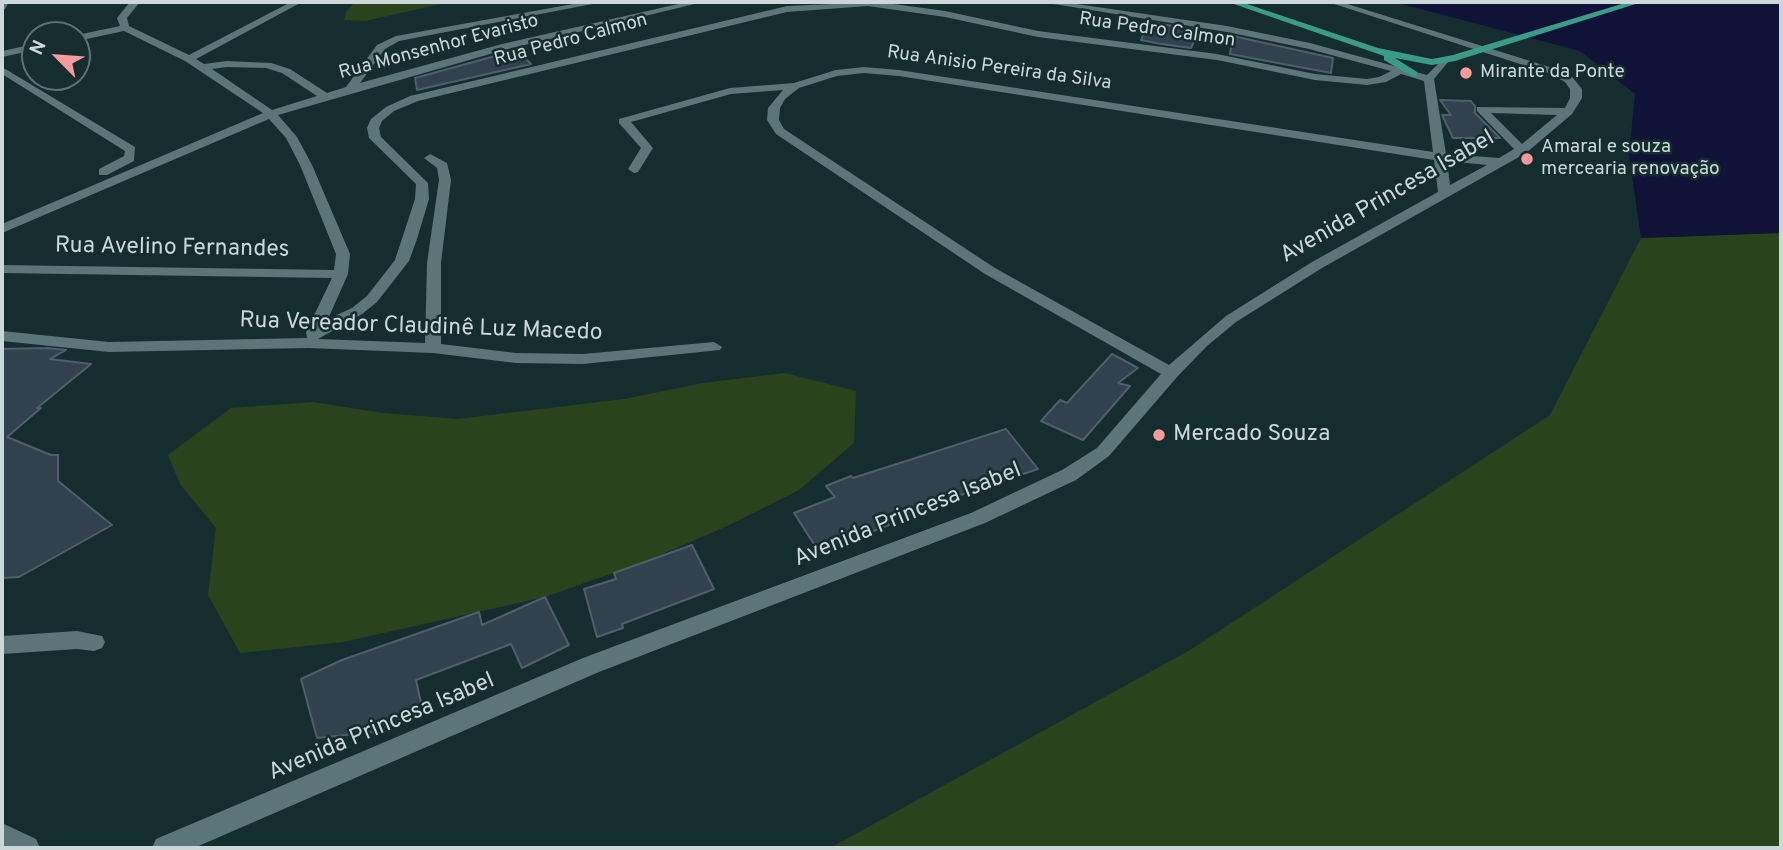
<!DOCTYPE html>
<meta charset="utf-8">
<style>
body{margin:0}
#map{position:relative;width:1783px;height:850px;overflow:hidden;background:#162d30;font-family:Overpass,sans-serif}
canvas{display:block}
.frame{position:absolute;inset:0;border:4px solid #cad8d9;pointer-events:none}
.north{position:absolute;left:21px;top:21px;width:70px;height:70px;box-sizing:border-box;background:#162d30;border:2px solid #5e7174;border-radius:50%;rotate:295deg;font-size:19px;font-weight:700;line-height:28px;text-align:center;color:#cad8d9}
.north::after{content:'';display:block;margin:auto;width:24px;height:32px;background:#f59b9b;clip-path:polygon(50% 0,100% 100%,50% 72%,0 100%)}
</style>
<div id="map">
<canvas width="1783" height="850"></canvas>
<div class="frame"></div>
<div class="north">N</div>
</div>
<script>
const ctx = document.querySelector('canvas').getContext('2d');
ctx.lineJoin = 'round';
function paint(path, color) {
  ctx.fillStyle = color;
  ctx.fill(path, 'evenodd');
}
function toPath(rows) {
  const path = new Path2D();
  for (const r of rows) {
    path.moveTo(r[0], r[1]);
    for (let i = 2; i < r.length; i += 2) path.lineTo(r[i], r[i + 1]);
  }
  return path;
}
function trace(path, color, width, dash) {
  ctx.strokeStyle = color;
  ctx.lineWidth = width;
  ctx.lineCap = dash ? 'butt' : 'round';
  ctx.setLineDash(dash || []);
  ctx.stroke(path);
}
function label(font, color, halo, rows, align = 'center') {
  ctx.font = font + ' Overpass,sans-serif';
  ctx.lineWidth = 5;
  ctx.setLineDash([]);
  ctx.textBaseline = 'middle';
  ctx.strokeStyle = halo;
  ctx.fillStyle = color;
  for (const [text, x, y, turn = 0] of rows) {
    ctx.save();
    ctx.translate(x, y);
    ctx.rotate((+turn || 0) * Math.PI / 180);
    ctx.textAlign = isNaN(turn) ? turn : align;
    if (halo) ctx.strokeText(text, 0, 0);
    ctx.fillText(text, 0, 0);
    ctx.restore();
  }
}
const green = toPath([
 [355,2,450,2,365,21,344,20,346,12],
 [1781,233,1781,848,830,848,1190,650,1550,415,1641,238],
 [785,373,856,391,854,443,799,490,725,527,644,562,545,597,343,642,240,653,208,595,216,528,180,484,168,455,231,408,313,402,383,413,458,419,624,399,703,383]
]);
const water = toPath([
 [1394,2,1781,2,1781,233,1641,238,1629,155,1635,94,1580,51]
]);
const building = toPath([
 [1148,22,1199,30,1191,48,1161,44,1141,40,1148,22],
 [1233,36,1333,58,1331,73,1230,54,1233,36],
 [517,50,531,64,417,90,415,78,517,50],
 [1440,100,1471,101,1475,106,1475,113,1500,138,1453,138,1442,115,1451,115,1440,100],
 [47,348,66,350,50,359,91,364,37,408,41,408,7,437,51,455,58,455,58,481,112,525,19,577,2,578,2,349,47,348],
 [1112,354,1138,368,1118,383,1130,386,1083,440,1041,421,1060,400,1067,403,1112,354],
 [1006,429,1038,469,886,520,889,525,819,552,794,513,835,497,826,486,851,476,853,478,1006,429],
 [692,545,714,589,622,624,623,628,597,637,584,589,616,579,614,573,692,545],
 [545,597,569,645,522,668,511,644,416,680,423,712,374,732,317,738,301,679,342,660,479,612,482,625,545,597]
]);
const minor = toPath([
 [2,2,9,2,5,9,2,10,2,2],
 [130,2,140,2,127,18,129,26,189,55,291,2,302,2,196,59,204,64,227,61,271,63,290,69,327,93,346,87,377,45,396,36,584,2,603,2,399,41,385,49,360,83,502,44,687,2,703,2,504,50,278,115,297,137,312,165,350,254,348,274,328,319,352,308,367,296,395,260,415,199,416,184,369,138,367,128,371,119,386,107,410,96,787,6,879,2,945,11,1038,31,1217,54,1315,74,1367,79,1379,77,1391,71,1309,49,1227,32,1041,2,1063,2,1227,26,1310,43,1427,75,1443,59,1448,62,1434,79,1446,154,1499,158,1514,149,1477,111,1477,107,1565,108,1570,98,1570,89,1565,82,1551,74,1328,2,1341,2,1559,70,1573,78,1582,89,1582,98,1572,114,1526,153,1322,268,1236,322,1207,346,1177,377,1109,456,1076,480,985,523,599,672,194,848,152,848,156,839,583,658,971,513,1062,470,1097,448,1161,374,985,274,776,134,767,120,768,108,783,90,731,94,631,122,653,148,638,172,634,173,628,169,641,148,619,123,619,119,730,88,794,83,836,70,864,67,899,70,1433,152,1424,81,1401,74,1386,82,1367,85,1315,80,1217,60,1038,37,945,17,868,6,787,12,418,101,394,111,382,121,379,128,381,137,428,183,429,199,417,239,409,261,377,302,362,314,318,339,425,343,427,263,439,180,437,168,424,158,430,154,447,163,451,180,441,263,441,344,516,353,583,354,714,342,722,347,720,350,583,364,516,363,433,353,308,348,109,352,2,341,2,331,109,342,307,338,306,332,332,278,2,273,2,265,334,270,336,254,300,165,286,138,269,119,2,233,2,224,263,113,185,61,124,31,77,41,77,35,120,26,117,18,130,2],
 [227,67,266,68,282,73,317,96,272,110,212,69,227,67],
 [864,73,899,76,1434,160,1438,192,1312,262,1226,316,1169,365,995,268,784,129,779,120,780,108,785,99,799,88,837,76,864,73],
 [1491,113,1557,115,1522,144,1491,113],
 [1447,161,1487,165,1450,185,1447,161],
 [35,44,35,50,2,57,2,51,35,44],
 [2,67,135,147,134,161,107,175,99,175,99,169,124,156,125,151,2,74,2,67],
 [77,631,102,636,105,642,102,648,94,651,77,649,2,654,2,636,77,631],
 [2,823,36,839,40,848,2,848,2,823]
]);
const major = toPath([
 [1228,2,1241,2,1378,48,1432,59,1453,55,1628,2,1642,2,1455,61,1432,65,1395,58,1417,72,1417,76,1413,77,1384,60,1384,56,1228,2]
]);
const markers = [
 [1466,73,7,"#f59b9b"],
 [1527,159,7,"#f59b9b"],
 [1159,435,7,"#f59b9b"]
];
const farStreetnames = [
 ["Rua Pedro Calmon",1157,31,8],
 ["Rua Pedro Calmon",571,41,-15],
 ["Rua Monsenhor Evaristo",439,48,-15],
 ["Rua Anisio Pereira da Silva",999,69,8]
];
const farPoinames = [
 ["Mirante da Ponte",1480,73],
 ["Amaral e souza",1541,148],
 ["mercearia renovação",1541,170]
];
const streetNames = [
 ["Avenida Princesa Isabel",1388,198,-30],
 ["Rua Avelino Fernandes",172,249,1],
 ["Rua Vereador Claudinê Luz Macedo",421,328,2],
 ["Avenida Princesa Isabel",908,516,-22],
 ["Avenida Princesa Isabel",382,728,-23]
];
const poiNames = [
 ["Mercado Souza",1173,435]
];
paint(green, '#29431d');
paint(water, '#101238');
paint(building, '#31414d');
trace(building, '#4e5e6b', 2);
paint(minor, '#5c7578');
paint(major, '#3a9b87');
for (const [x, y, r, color] of markers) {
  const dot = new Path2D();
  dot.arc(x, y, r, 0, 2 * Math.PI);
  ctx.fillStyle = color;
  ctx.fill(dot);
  trace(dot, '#162d30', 2.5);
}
label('19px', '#cad8d9', '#162d30', farStreetnames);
label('19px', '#cad8d9', '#162d30', farPoinames, 'left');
label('23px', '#cad8d9', '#162d30', streetNames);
label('23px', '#cad8d9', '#162d30', poiNames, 'left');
</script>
